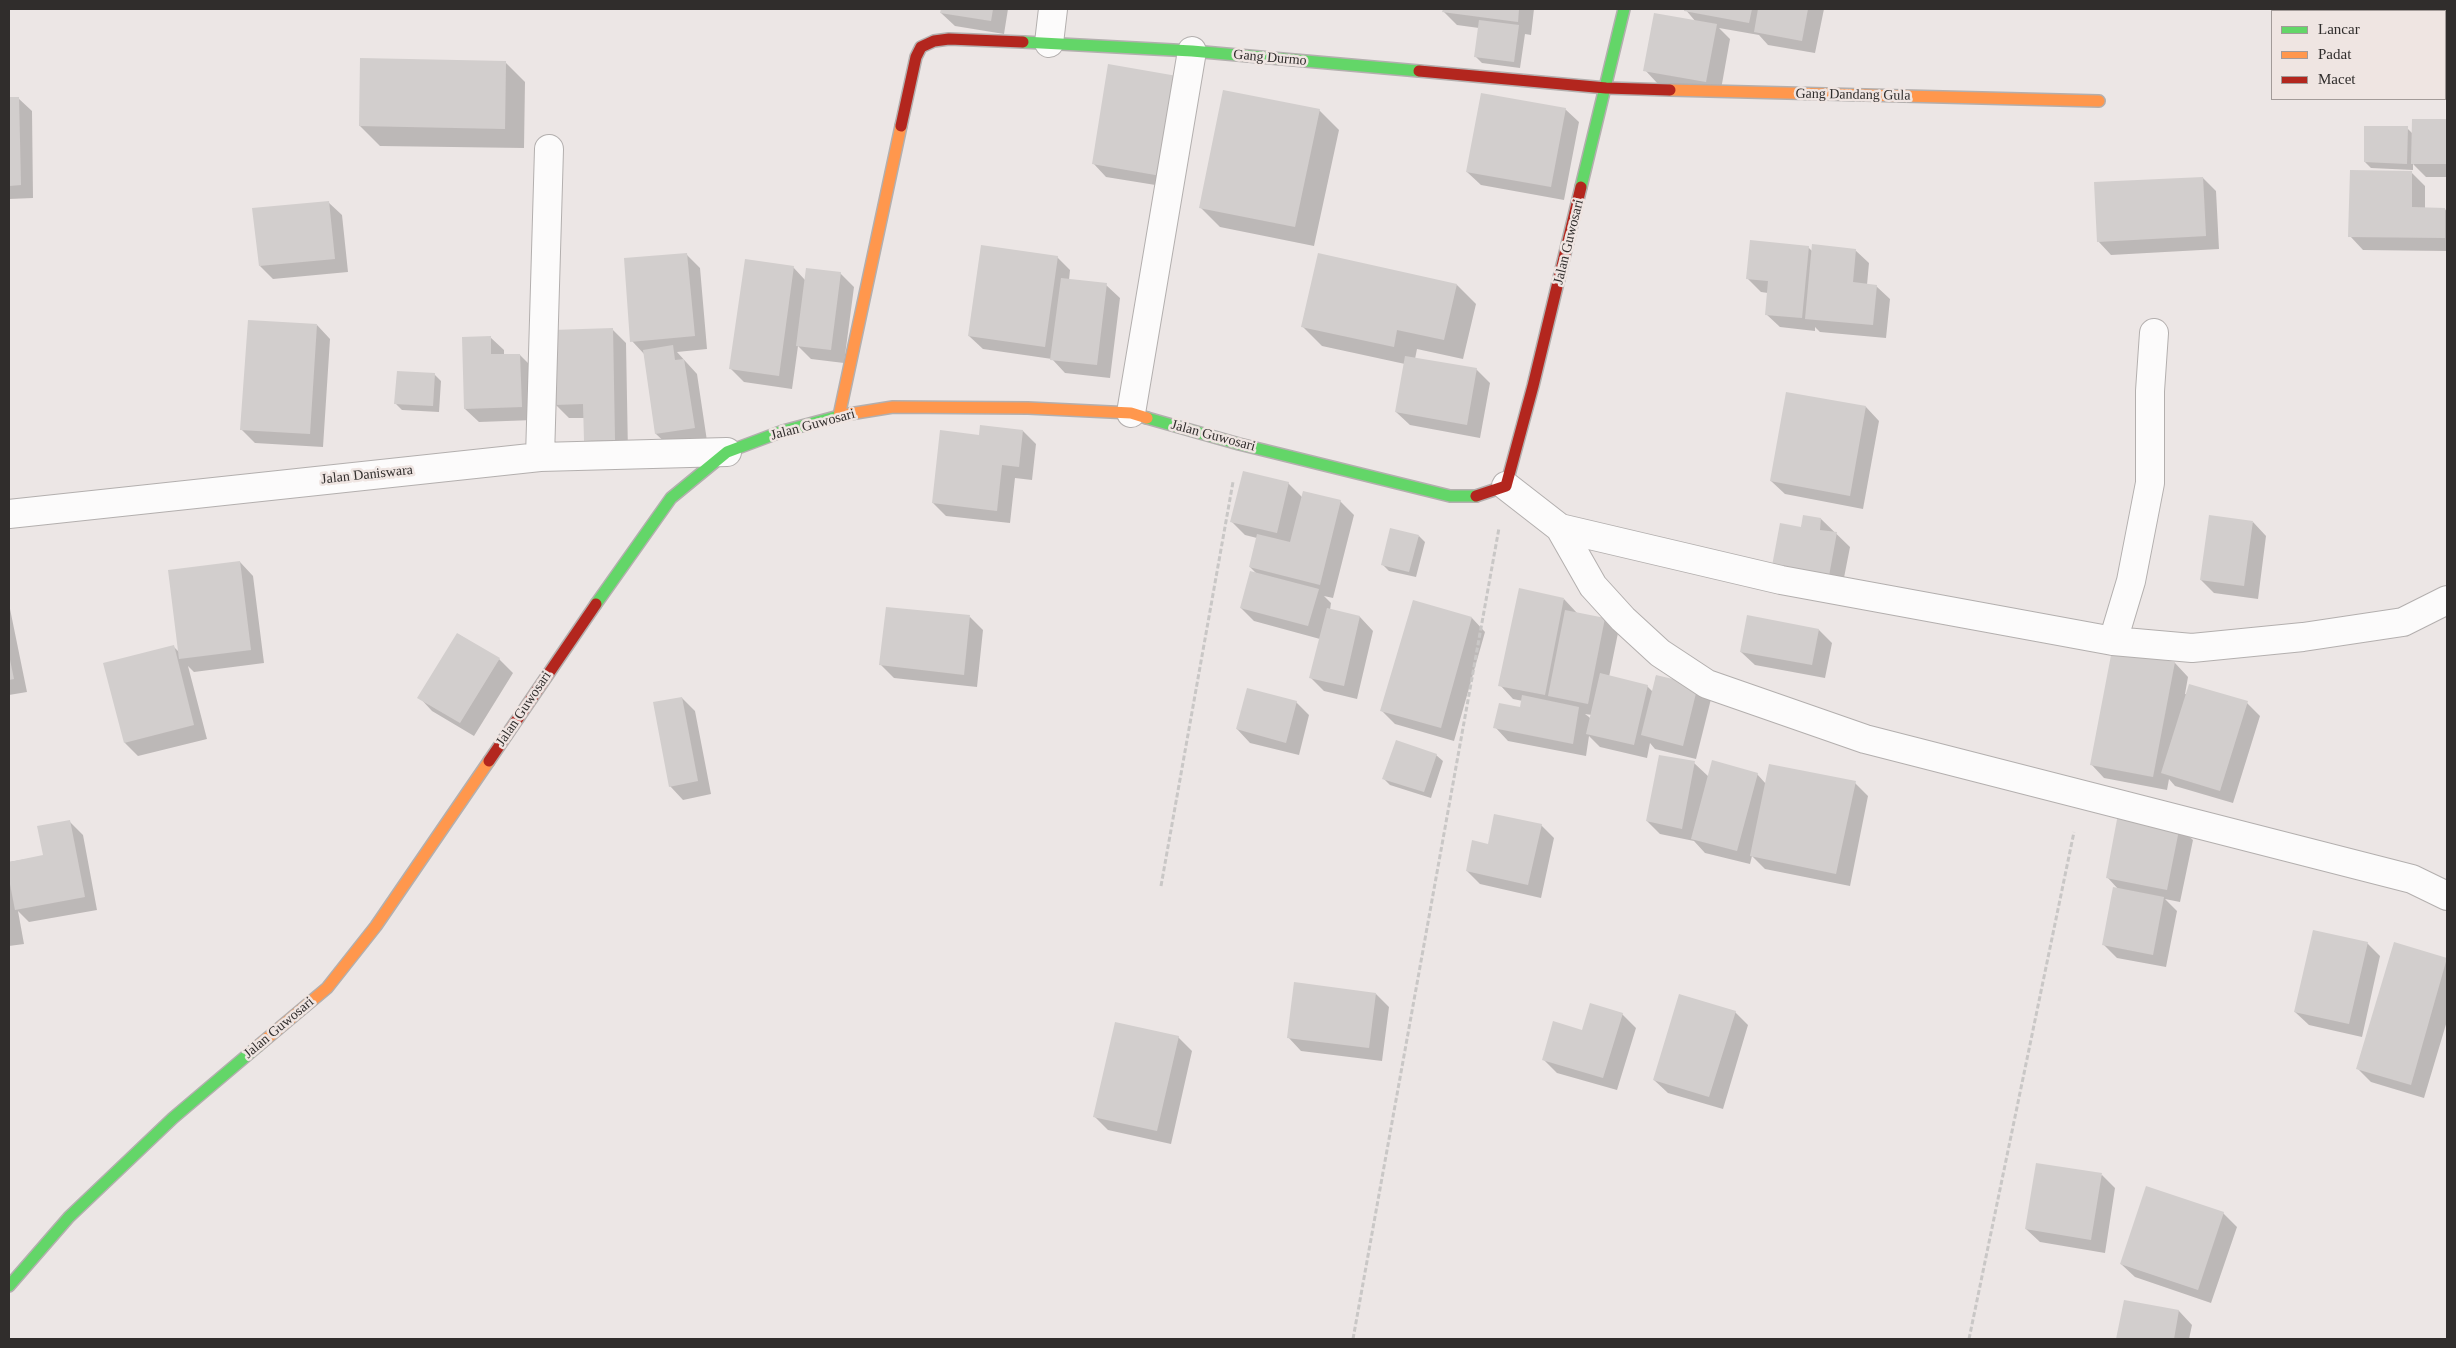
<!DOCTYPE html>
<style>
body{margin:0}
#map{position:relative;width:2456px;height:1348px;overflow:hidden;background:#ece6e5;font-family:Georgia,serif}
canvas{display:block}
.frame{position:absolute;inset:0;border:10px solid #302d2c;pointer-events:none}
.legend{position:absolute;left:2271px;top:10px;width:175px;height:90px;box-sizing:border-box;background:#efe5e2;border:1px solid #a39b99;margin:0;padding:6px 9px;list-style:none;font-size:15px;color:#302d2c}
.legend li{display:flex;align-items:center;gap:10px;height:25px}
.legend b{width:25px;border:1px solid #a39b99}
</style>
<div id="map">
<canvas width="2456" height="1348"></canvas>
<div class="frame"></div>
<ul class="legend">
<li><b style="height:6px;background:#63d668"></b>Lancar</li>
<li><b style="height:6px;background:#ff974d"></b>Padat</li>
<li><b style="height:6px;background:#b3261e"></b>Macet</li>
</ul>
</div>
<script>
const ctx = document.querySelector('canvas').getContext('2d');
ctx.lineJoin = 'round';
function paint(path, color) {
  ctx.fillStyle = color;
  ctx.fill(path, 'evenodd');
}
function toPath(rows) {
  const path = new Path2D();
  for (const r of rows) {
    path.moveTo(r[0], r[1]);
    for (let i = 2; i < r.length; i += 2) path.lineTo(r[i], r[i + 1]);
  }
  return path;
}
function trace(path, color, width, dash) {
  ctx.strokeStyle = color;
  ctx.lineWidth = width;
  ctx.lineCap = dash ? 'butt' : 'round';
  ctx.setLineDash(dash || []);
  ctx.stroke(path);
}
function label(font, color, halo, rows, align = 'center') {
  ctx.font = font + ' Georgia,serif';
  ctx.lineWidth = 5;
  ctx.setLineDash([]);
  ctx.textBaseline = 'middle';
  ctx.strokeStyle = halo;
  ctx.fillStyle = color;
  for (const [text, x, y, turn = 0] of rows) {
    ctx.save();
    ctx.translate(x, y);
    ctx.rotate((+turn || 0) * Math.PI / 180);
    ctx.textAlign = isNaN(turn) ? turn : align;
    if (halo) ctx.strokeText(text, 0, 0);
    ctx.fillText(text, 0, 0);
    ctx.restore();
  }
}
const shadow = toPath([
 [942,9,1008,9,1004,34,955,26,941,13],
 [1444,9,1534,9,1531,35,1525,34,1520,68,1482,63,1475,56,1479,28,1457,25,1443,11],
 [1685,9,1824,9,1815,53,1768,45,1759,35,1719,28,1730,39,1720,95,1658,84,1645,70,1696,22],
 [506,63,525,82,524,148,380,146,360,126],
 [1110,65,1174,188,1106,177,1093,163],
 [9,98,18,98,32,111,33,198,9,199],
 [1565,109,1579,122,1564,200,1481,185,1467,172],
 [1319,110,1339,130,1314,246,1220,227,1200,207],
 [2413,120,2447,121,2447,177,2426,177,2413,164,2413,170,2371,168,2365,162,2407,128,2413,134],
 [2411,172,2425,186,2425,209,2445,209,2447,212,2447,251,2363,250,2350,236],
 [2203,178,2216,191,2219,249,2111,255,2098,241],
 [328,202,342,215,348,272,273,279,260,266],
 [1808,247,1813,252,1855,250,1869,263,1867,285,1876,286,1890,299,1886,338,1820,332,1815,327,1815,331,1780,327,1766,314,1768,293,1761,292,1747,278],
 [687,255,700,268,707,349,677,352,697,374,707,441,670,447,656,434,645,355,632,341],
 [1057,257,1070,270,1069,280,1106,285,1120,298,1110,378,1065,373,1052,359,983,349,969,336],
 [793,267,805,280,840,273,854,287,844,363,811,359,798,346,792,389,744,382,731,369],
 [1457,285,1476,304,1463,359,1417,349,1415,359,1476,369,1490,383,1480,438,1410,425,1396,412,1405,364,1322,346,1302,326],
 [317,325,330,339,323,447,255,443,241,429],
 [612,329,626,343,628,453,599,454,586,440,585,418,569,418,555,404],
 [490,337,504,350,504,355,520,355,533,368,534,420,479,422,465,409],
 [434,374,441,381,439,412,402,410,396,404],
 [1787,394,1866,407,1879,421,1863,509,1785,494,1771,481],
 [1023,431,1036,444,1032,480,1015,478,1010,523,946,516,933,503,980,436],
 [1288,483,1302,497,1340,501,1354,515,1333,598,1324,596,1331,603,1330,610,1360,617,1373,631,1357,699,1324,691,1311,678,1320,639,1254,621,1241,608,1257,574,1250,567,1257,538,1245,535,1231,521],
 [1804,517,1821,519,1850,547,1842,588,1787,579],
 [2253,522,2266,536,2258,599,2214,593,2201,580],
 [1419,536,1425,542,1416,577,1389,571,1382,564],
 [240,562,253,576,264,663,194,672,188,666,207,739,138,756,125,743,105,664,173,646,180,653],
 [1564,599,1577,613,1605,619,1618,633,1609,677,1647,686,1653,692,1656,676,1711,699,1696,759,1655,749,1650,743,1647,758,1600,747,1589,736,1586,756,1508,741,1495,727,1521,708,1523,701,1513,699,1500,685],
 [1585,714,1592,715,1591,719,1589,717],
 [1414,602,1472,618,1485,632,1454,741,1395,724,1382,711],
 [9,604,27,692,9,695],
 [970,617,983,630,977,687,894,678,881,665],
 [1819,630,1832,643,1825,678,1755,665,1741,652],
 [458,634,499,659,513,673,474,736,432,711,419,697],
 [2113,651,2175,663,2188,677,2185,694,2247,703,2260,716,2233,803,2175,786,2169,779,2167,790,2104,778,2091,764],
 [682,698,695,711,711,794,683,800,670,786],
 [1296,702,1309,715,1299,755,1250,743,1237,729],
 [1436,755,1443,761,1431,798,1390,785,1384,779],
 [1694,763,1709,777,1757,774,1766,784,1855,783,1868,796,1850,886,1765,869,1752,856,1750,864,1705,853,1694,841,1660,834,1647,821],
 [69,821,83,835,97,910,29,922,18,911,24,944,9,946,9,862,44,856],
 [1541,825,1554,838,1541,898,1480,884,1467,871,1489,846],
 [2179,827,2193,840,2180,902,2165,899,2177,911,2166,967,2117,958,2104,945,2119,890,2107,877],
 [2367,943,2380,956,2362,1037,2309,1025,2295,1012],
 [2395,944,2447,959,2447,1021,2424,1098,2371,1082,2358,1069],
 [1376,994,1389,1007,1382,1061,1301,1051,1288,1037],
 [1735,1012,1748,1025,1723,1109,1668,1093,1654,1080],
 [1622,1014,1636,1028,1617,1090,1557,1073,1544,1060,1582,1032],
 [1178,1037,1192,1051,1171,1144,1108,1130,1094,1116],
 [2102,1175,2115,1188,2105,1253,2040,1242,2026,1229],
 [2223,1213,2237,1227,2211,1303,2135,1277,2121,1264],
 [2125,1301,2179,1311,2192,1325,2189,1339,2118,1339]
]);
const building = toPath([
 [941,9,993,9,991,21,940,13],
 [1443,9,1519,9,1518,22,1442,12],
 [1684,9,1752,9,1749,23,1684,11],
 [1758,9,1808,9,1802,41,1754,32],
 [1654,13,1717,24,1706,82,1643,71],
 [1479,20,1519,25,1514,62,1474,57],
 [360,58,506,61,505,129,359,126],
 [1108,64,1177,76,1161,176,1092,164],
 [1223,90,1320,109,1295,227,1199,208],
 [1481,93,1566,108,1551,187,1466,172],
 [9,97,19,97,21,185,9,186],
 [2412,119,2447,119,2447,164,2411,164],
 [2364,126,2408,126,2407,164,2364,162],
 [2350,170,2412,171,2412,207,2445,208,2445,238,2348,237],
 [2203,177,2206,236,2097,242,2094,182],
 [329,201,335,259,259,266,252,208],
 [1750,240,1809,246,1802,318,1765,315,1768,281,1746,279],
 [1812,244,1856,249,1853,282,1877,285,1873,325,1805,319],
 [981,245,1058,256,1045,347,968,336],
 [687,253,695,336,630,342,624,258],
 [1318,253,1457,284,1444,340,1397,330,1394,347,1301,327],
 [745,259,794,266,779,376,729,369],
 [806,268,841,272,831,350,796,346],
 [1061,278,1107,283,1097,365,1050,360],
 [248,320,317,324,310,434,240,430],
 [613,328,615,440,584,441,583,404,554,405,552,330],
 [491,336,491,354,520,354,522,407,464,409,462,337],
 [673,345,675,360,684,359,695,428,655,434,643,350],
 [1405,356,1477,368,1467,425,1395,412],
 [397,371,435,373,433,406,394,404],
 [1786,392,1866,406,1850,496,1770,481],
 [980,425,1023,430,1019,467,1002,465,997,511,932,503,940,430,979,435],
 [1243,471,1289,482,1277,533,1230,522],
 [1303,491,1341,500,1320,585,1249,567,1257,534,1290,542],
 [1803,515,1821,518,1820,530,1837,532,1829,576,1772,566,1780,523,1801,527],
 [2209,515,2253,521,2244,586,2200,580],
 [1390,528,1419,535,1409,572,1381,565],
 [240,561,251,650,179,659,168,570],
 [1250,571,1319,589,1308,626,1240,608],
 [1519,588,1564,598,1545,695,1498,686],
 [1413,600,1472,617,1441,728,1380,711],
 [886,607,970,615,964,675,879,665],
 [1327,608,1360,616,1344,686,1309,678],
 [1565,610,1605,618,1588,704,1548,696],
 [1747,615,1819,629,1812,665,1740,652],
 [457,633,500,658,460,723,417,698],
 [174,645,194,725,124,743,103,663],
 [2112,650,2175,662,2153,777,2090,765],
 [9,655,14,679,9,680],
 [1600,673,1648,685,1634,745,1586,734],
 [1656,675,1698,685,1683,746,1641,735],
 [2189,684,2248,701,2220,791,2161,773],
 [1247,688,1297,701,1286,743,1236,729],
 [1522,695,1579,707,1573,744,1493,728,1499,703,1520,707],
 [682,697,698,781,669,787,653,702],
 [1396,740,1437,754,1424,792,1382,779],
 [1659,755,1695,761,1682,829,1646,821],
 [1712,760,1758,773,1737,851,1691,839],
 [1769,764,1856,781,1836,874,1750,856],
 [1494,814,1542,824,1528,885,1466,871,1472,840,1488,844],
 [2118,814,2180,825,2167,890,2106,878],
 [70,820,85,897,15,910,9,879,9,862,43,855,37,826],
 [2113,887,2164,897,2153,955,2102,945],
 [2313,930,2368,942,2349,1024,2294,1012],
 [2394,942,2447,958,2411,1085,2356,1069],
 [1294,982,1376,993,1369,1048,1287,1038],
 [1679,994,1736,1011,1709,1097,1653,1080],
 [1590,1003,1623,1013,1603,1078,1542,1060,1553,1021,1582,1030],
 [1115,1022,1179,1036,1157,1131,1093,1117],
 [2036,1163,2102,1173,2091,1240,2025,1229],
 [2146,1186,2224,1212,2198,1290,2120,1264],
 [2124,1300,2179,1310,2174,1339,2116,1339]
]);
const path = toPath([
 [1161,886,1233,482],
 [1353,1339,1499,528],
 [1969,1339,2074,832]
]);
const street = toPath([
 [1049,43,1053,9],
 [1131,413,1192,51],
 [540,457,549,149],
 [1506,486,1560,528,1781,580,2113,641,2192,648,2303,637,2403,622,2447,600],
 [9,514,540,457,727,452],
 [1560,528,1593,586,1623,619,1660,653,1707,684,1865,739,2412,879,2447,896],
 [2113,641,2131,581,2150,483,2150,391,2154,333]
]);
const fast = toPath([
 [1023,42,1192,51,1419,71],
 [1581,187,1624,9],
 [1147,418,1239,444,1450,496,1476,496],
 [596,604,671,498,727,452,783,431,843,415],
 [9,1286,69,1217,173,1118,258,1046]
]);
const slow = toPath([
 [1670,90,2099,101],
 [843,415,893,407,1028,408,1131,413,1147,418],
 [839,416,901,126],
 [258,1046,327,988,376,926,489,761]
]);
const jam = toPath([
 [1419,71,1606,88,1670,90],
 [901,126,916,57,921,47,934,41,949,39,1023,42],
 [1476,496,1506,486,1533,386,1581,187],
 [489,761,596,604]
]);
const streetNames = [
 ["Gang Durmo",1270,58,5],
 ["Gang Dandang Gula",1853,95,1],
 ["Jalan Guwosari",1569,242,-76],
 ["Jalan Guwosari",813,425,-15],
 ["Jalan Guwosari",1213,436,15],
 ["Jalan Daniswara",367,475,-6],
 ["Jalan Guwosari",524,709,-56],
 ["Jalan Guwosari",279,1028,-40]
];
paint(shadow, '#0003');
paint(building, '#d2cecd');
trace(street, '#b3afae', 30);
trace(fast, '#b3afae', 14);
trace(slow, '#b3afae', 14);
trace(jam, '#b3afae', 14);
trace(path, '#c9c7c6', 3, [5, 2.5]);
trace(street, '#fcfbfb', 28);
trace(fast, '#63d668', 11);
trace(slow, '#ff974d', 11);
trace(jam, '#b3261e', 11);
label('14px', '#302d2c', '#efe5e2', streetNames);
</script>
